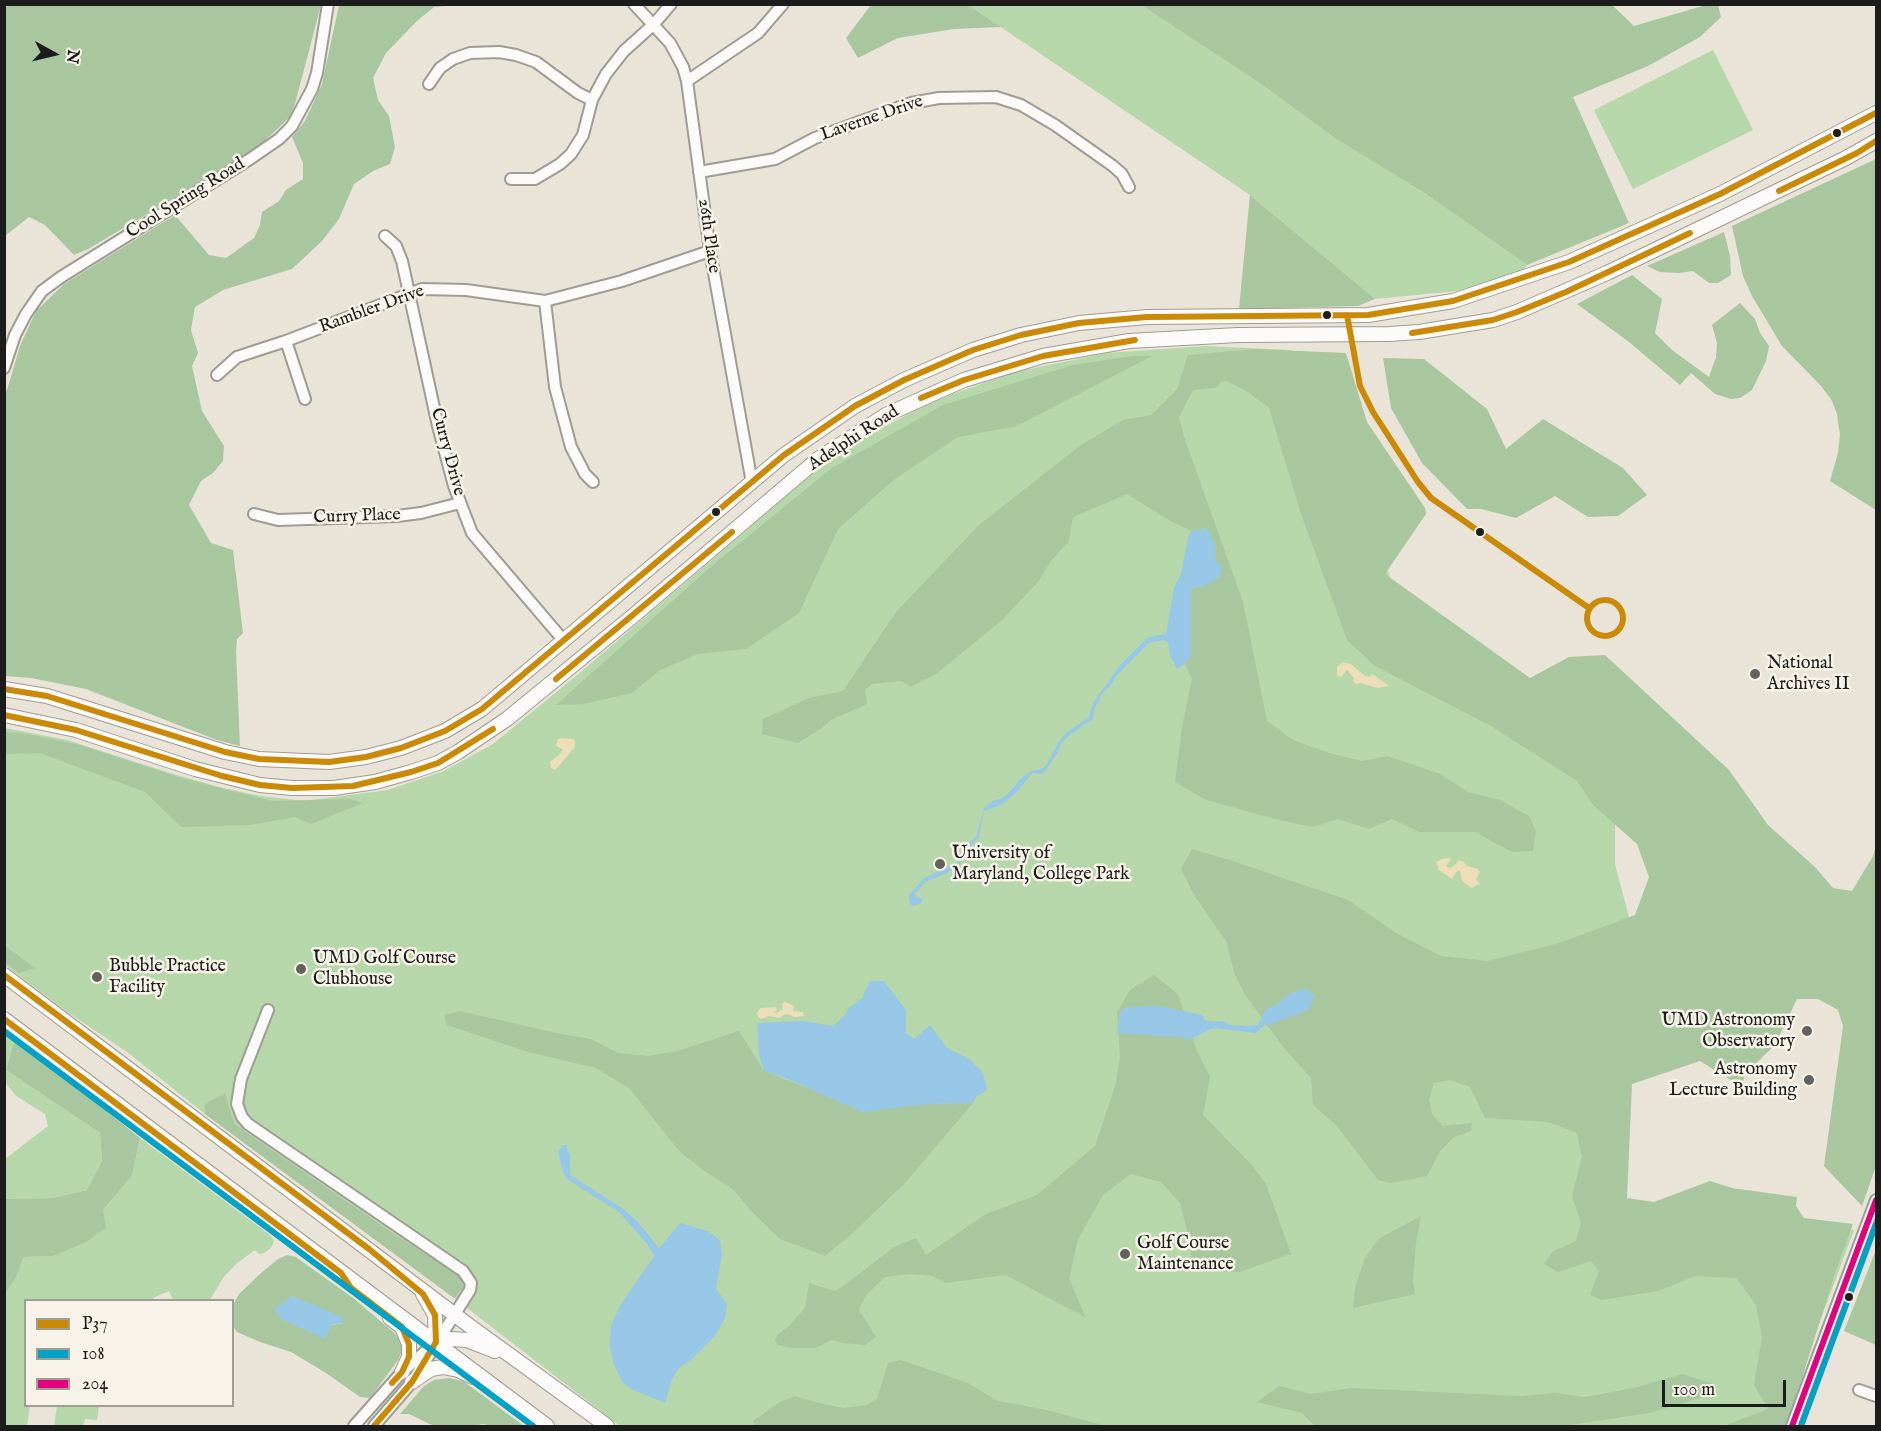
<!DOCTYPE html>
<style>
body{margin:0}
#map{position:relative;width:1881px;height:1431px;overflow:hidden;background:#e9e4d7;font-family:"IM FELL English",serif}
canvas{display:block}
.frame{position:absolute;inset:0;border:6px solid #1c1c1c;pointer-events:none}
.legend{position:absolute;left:24px;top:1299px;width:210px;height:108px;box-sizing:border-box;background:#f7f3e8;border:2px solid #9f9d96;margin:0;padding:8px 10px;list-style:none;font-size:18px;color:#1c1c1c}
.legend li{display:flex;align-items:center;gap:12px;height:30px}
.legend b{width:30px;border:2px solid #9f9d96}
.north{position:absolute;left:24px;top:24px;width:60px;height:60px;-webkit-text-stroke:4px #f7f3e8;paint-order:stroke;rotate:98deg;font-size:16px;font-weight:700;line-height:24px;text-align:center;color:#1c1c1c}
.north::after{content:'';display:block;margin:auto;width:21px;height:27px;background:#1c1c1c;clip-path:polygon(50% 0,100% 100%,50% 72%,0 100%)}
.scale{position:absolute;left:1662px;top:1380px;width:124px;height:27px;box-sizing:border-box;border:3px solid #1c1c1c;border-top:0;padding-left:8px;font-size:18px;line-height:21px;white-space:nowrap;color:#1c1c1c;-webkit-text-stroke:4px #f7f3e8;paint-order:stroke}
</style>
<div id="map">
<canvas width="1881" height="1431"></canvas>
<div class="frame"></div>
<ul class="legend">
<li><b style="height:8px;background:#cb8a06"></b>P37</li>
<li><b style="height:8px;background:#01a2c5"></b>108</li>
<li><b style="height:8px;background:#e5007d"></b>204</li>
</ul>
<div class="north">N</div>
<div class="scale">100 m</div>
</div>
<script>
const ctx = document.querySelector('canvas').getContext('2d');
ctx.lineJoin = 'round';
function paint(path, color) {
  ctx.fillStyle = color;
  ctx.fill(path, 'evenodd');
}
function toPath(rows) {
  const path = new Path2D();
  for (const r of rows) {
    if (r.length === 3) {
      path.moveTo(r[0] + r[2], r[1]);
      path.arc(r[0], r[1], r[2], 0, 2 * Math.PI);
      continue;
    }
    path.moveTo(r[0], r[1]);
    for (let i = 2; i < r.length; i += 2) path.lineTo(r[i], r[i + 1]);
  }
  return path;
}
function trace(path, color, width, dash) {
  ctx.strokeStyle = color;
  ctx.lineWidth = width;
  ctx.lineCap = dash ? 'butt' : 'round';
  ctx.setLineDash(dash || []);
  ctx.stroke(path);
}
function label(font, color, halo, rows, align = 'center') {
  ctx.font = font + ' "IM FELL English",serif';
  ctx.lineWidth = 5;
  ctx.setLineDash([]);
  ctx.textBaseline = 'middle';
  ctx.strokeStyle = halo;
  ctx.fillStyle = color;
  for (const [text, x, y, turn = 0] of rows) {
    ctx.save();
    ctx.translate(x, y);
    ctx.rotate((+turn || 0) * Math.PI / 180);
    ctx.textAlign = isNaN(turn) ? turn : align;
    if (halo) ctx.strokeText(text, 0, 0);
    ctx.fillText(text, 0, 0);
    ctx.restore();
  }
}
const green = toPath([
 [968,5,1141,5,1264,86,1336,139,1426,194,1527,265,1521,273,1457,291,1375,299,1250,195],
 [1713,50,1753,130,1633,189,1594,110],
 [1205,346,1291,350,1294,360,1342,424,1400,609,1615,792,1615,864,1631,925,1620,1223,1854,1230,1781,1426,620,1426,454,1298,205,1114,127,1052,66,1011,5,965,5,728,67,740,170,773,223,788,261,796,304,801,388,790,444,771,493,744,582,671,809,477,861,439,933,401,1015,372,1107,353],
 [4,1031,15,1038,6,1070,100,1133,102,1161,87,1190,52,1198,5,1199,5,1159,48,1126,45,1114,16,1096,5,1082],
 [140,1138,270,1235,274,1241,271,1248,264,1253,259,1254,255,1250,236,1264,223,1278,210,1300,173,1300,169,1291,153,1298,154,1300,26,1300,26,1406,30,1406,27,1426,5,1426,5,1294,16,1278,22,1257,53,1256,103,1210,132,1176],
 [57,1406,99,1406,97,1420,85,1419,83,1426,54,1426]
]);
const forest = toPath([
 [5,5,321,5,292,115,254,151,88,249,74,255,45,225,29,217,5,236],
 [339,5,456,5,434,7,417,21,386,53,373,78,378,100,389,116,395,147,390,164,373,171,354,184,339,219,322,241,292,269,223,290,195,307,191,330,198,353,192,366,202,411,224,446,223,461,213,473,201,481,189,505,211,543,233,550,243,633,237,639,236,651,240,746,217,740,86,689,31,678,5,676,5,394,8,387,20,346,36,311,64,284,175,215,209,255,226,258,254,238,260,225,262,212,279,201,286,190,303,179,303,163,292,137,305,121,322,84],
 [871,5,968,5,1001,27,954,29,898,38,858,58,846,38],
 [1612,5,1634,26,1706,5,1718,5,1721,17,1700,37,1648,66,1573,97,1629,223,1527,265,1426,194,1336,139,1264,86,1141,5],
 [1876,159,1876,510,1830,481,1838,453,1840,435,1837,414,1832,401,1822,387,1782,346,1752,296,1743,276,1732,226],
 [1250,195,1374,298,1375,299,1358,306,1239,309],
 [1724,232,1730,256,1731,275,1718,283,1709,283,1693,271,1679,273,1660,272,1647,266],
 [1632,275,1662,299,1655,333,1672,350,1709,377,1716,357,1717,343,1712,325,1740,303,1755,319,1760,333,1769,346,1766,361,1752,390,1740,398,1731,399,1715,394,1691,373,1680,385,1629,342,1577,304],
 [1254,349,1346,353,1367,422,1425,508,1426,514,1385,574,1530,678,1569,657,1605,655,1729,770,1768,825,1815,867,1833,888,1852,891,1873,856,1876,845,1876,1166,1862,1206,1824,1166,1843,1026,1838,1010,1818,999,1797,999,1775,1045,1745,1074,1742,1087,1700,1061,1632,1084,1627,1198,1654,1202,1710,1181,1732,1188,1797,1197,1796,1206,1804,1218,1853,1224,1835,1273,1787,1426,1724,1426,1768,1409,1754,1385,1762,1337,1756,1305,1736,1278,1695,1276,1658,1291,1602,1300,1590,1295,1599,1271,1591,1261,1558,1272,1544,1264,1552,1252,1576,1241,1581,1223,1572,1196,1582,1157,1577,1133,1548,1122,1485,1118,1470,1087,1450,1080,1434,1083,1429,1099,1432,1114,1443,1126,1472,1123,1471,1131,1454,1137,1440,1151,1427,1176,1391,1183,1378,1180,1337,1126,1313,1105,1311,1078,1284,1048,1246,996,1235,975,1226,941,1196,898,1181,869,1192,849,1233,861,1348,900,1396,933,1441,956,1487,961,1559,943,1635,915,1649,877,1637,844,1594,806,1577,781,1491,726,1375,666,1347,640,1301,514,1269,408,1248,392,1227,381,1221,382,1216,388,1193,390,1179,417,1184,437,1243,602,1267,721,1293,740,1329,753,1362,761,1388,756,1440,774,1468,792,1500,800,1529,816,1536,831,1533,851,1512,852,1475,832,1419,832,1392,819,1369,829,1338,819,1313,827,1279,820,1206,800,1175,782,1182,727,1192,679,1185,664,1191,656,1191,588,1205,586,1215,560,1214,542,1206,528,1192,531,1172,522,1127,494,1073,517,1069,541,1051,561,1038,582,1001,621,936,674,911,687,901,681,872,684,865,690,867,704,831,720,820,729,798,743,762,734,763,719,809,698,843,691,896,612,979,525,1081,445,1123,420,1151,415,1177,389,1188,355],
 [1132,356,1152,356,1017,426,958,437,896,478,838,529,799,613,746,649,698,654,660,670,632,693,584,704,556,705,714,564,832,468,943,405,1073,365],
 [1383,358,1424,359,1487,409,1506,449,1543,419,1623,468,1647,495,1618,516,1588,517,1555,496,1516,518,1481,509,1467,509,1422,463,1391,408],
 [5,732,28,734,80,745,185,779,273,801,350,799,363,803,311,824,295,817,250,825,181,827,145,792,40,753,5,754],
 [4,946,5,946,35,968,19,973,5,962],
 [1154,975,1178,994,1197,1051,1210,1077,1203,1115,1250,1163,1266,1184,1291,1254,1239,1272,1192,1270,1190,1242,1180,1203,1161,1182,1131,1174,1103,1195,1078,1239,1069,1279,1086,1318,1006,1275,945,1283,932,1276,910,1274,885,1277,866,1295,859,1310,876,1337,865,1345,843,1343,831,1340,816,1348,791,1348,778,1345,775,1341,777,1335,789,1326,805,1308,809,1283,835,1291,845,1285,894,1247,916,1238,926,1255,986,1214,1037,1195,1095,1146,1116,1083,1120,1056,1117,1012,1130,990],
 [460,1011,561,1034,591,1039,618,1053,647,1056,677,1051,739,1031,764,1071,820,1093,926,1104,973,1103,905,1183,854,1232,825,1256,780,1239,750,1210,734,1190,703,1170,679,1151,630,1089,596,1068,528,1052,447,1025,444,1015],
 [15,1038,140,1138,132,1176,103,1210,106,1228,86,1242,53,1256,23,1257,16,1278,5,1294,5,1199,52,1198,87,1190,102,1161,100,1133,6,1070],
 [225,1093,234,1124,394,1234,462,1277,463,1288,454,1298,205,1114,205,1104],
 [1421,1216,1416,1243,1413,1281,1415,1294,1353,1308,1355,1288,1364,1260,1378,1239],
 [1876,1250,1876,1345,1844,1331],
 [287,1255,296,1257,353,1298,398,1336,403,1349,398,1360,370,1398,360,1397,326,1373,291,1352,260,1342,237,1332,233,1326,233,1305,239,1294,261,1273,278,1259],
 [292,1296,343,1323,331,1325,324,1339],
 [901,1360,968,1383,998,1401,1047,1410,1106,1426,755,1426,753,1421,780,1402,795,1396,819,1403,843,1408,867,1405,877,1399,888,1363],
 [1682,1374,1714,1384,1703,1397,1650,1413,1563,1426,1315,1426,1302,1413,1257,1402,1279,1386,1311,1394,1351,1388,1520,1396,1555,1393,1584,1397,1634,1388],
 [449,1378,463,1381,524,1426,488,1426,484,1424,472,1426,434,1426,409,1414,400,1414,424,1386,434,1380]
]);
const sand = toPath([
 [1343,662,1351,664,1365,676,1369,677,1372,674,1389,686,1378,688,1360,683,1356,684,1353,681,1354,678,1347,670,1341,677,1337,675,1337,667],
 [562,738,573,739,575,741,575,747,555,770,551,768,550,762,560,754,563,749,557,747,556,745,558,739],
 [1449,858,1451,860,1446,866,1449,868,1454,866,1459,860,1464,862,1467,866,1478,869,1480,872,1476,879,1480,884,1471,888,1462,881,1460,871,1457,871,1452,879,1439,870,1436,862,1442,859],
 [785,1002,794,1006,793,1011,803,1012,804,1016,794,1017,788,1014,783,1015,780,1018,769,1016,761,1019,758,1017,757,1013,760,1008,776,1007,777,1010,774,1012,777,1013,783,1009,782,1004]
]);
const water = toPath([
 [1206,528,1214,542,1215,560,1221,566,1221,576,1205,586,1191,588,1191,656,1185,664,1177,669,1170,655,1168,643,1164,640,1149,643,1115,677,1112,684,1101,695,1099,702,1095,706,1093,719,1068,736,1061,744,1056,755,1043,774,1032,773,1017,792,1003,804,984,811,979,837,963,855,962,862,947,873,925,882,915,894,918,898,923,899,921,903,914,906,910,904,909,895,924,878,959,862,961,853,977,835,984,808,995,800,1003,798,1015,786,1019,780,1031,771,1039,770,1045,767,1058,743,1066,733,1089,717,1093,703,1120,665,1148,637,1166,634,1174,588,1181,574,1188,537,1192,531],
 [870,981,884,981,906,1010,906,1033,914,1039,930,1025,947,1048,969,1059,983,1073,987,1090,977,1096,973,1103,926,1104,862,1112,785,1078,764,1071,759,1055,757,1023,803,1021,833,1026,845,1015,848,1009,862,998],
 [1305,988,1315,996,1308,1010,1262,1027,1256,1033,1213,1028,1189,1040,1181,1037,1117,1033,1121,1009,1140,1006,1159,1006,1202,1015,1205,1020,1212,1022,1223,1021,1231,1025,1248,1026,1258,1025,1265,1010,1279,1003,1291,993],
 [563,1145,567,1145,567,1150,570,1154,570,1175,622,1208,637,1221,659,1248,680,1223,708,1231,720,1241,722,1254,716,1289,727,1304,725,1318,714,1337,690,1361,679,1368,672,1379,665,1403,633,1390,623,1383,614,1365,610,1347,611,1325,621,1304,654,1256,648,1245,619,1212,568,1180,563,1172,558,1152],
 [292,1296,342,1317,343,1323,331,1325,325,1339,281,1319,274,1309]
]);
const minor = toPath([
 [634,4,670,43,683,67,687,81,710,251,752,483],
 [687,81,758,33,783,4],
 [429,84,440,68,453,59,470,53,499,52,516,55,536,62,578,93,592,100],
 [699,172,775,159,815,138,911,103,939,98,996,97,1021,105,1055,125,1113,166,1122,174,1129,187],
 [511,179,535,179,560,164,571,154,583,135,592,100,606,74,624,51,654,24,671,4],
 [385,236,396,246,402,261,438,426,454,486,472,533,564,641],
 [545,301,555,387,571,447,585,474,593,482],
 [286,341,305,399],
 [4,368,15,335,26,314,42,291,61,277,250,159,279,139,292,126,312,89,317,73,328,4],
 [217,375,237,357,286,341,422,289,466,290,545,301,622,281,710,251],
 [254,514,278,520,397,516,421,513,460,503],
 [268,1010,241,1079,237,1104,242,1117,248,1124,463,1271,471,1283,470,1290,412,1382,374,1426],
 [1859,1390,1876,1396],
 [354,1426,402,1372,427,1350],
 [1792,1426,1876,1200]
]);
const major = toPath([
 [4,689,47,696,225,752,259,759,329,762,366,757,401,748,445,731,482,709,784,455,855,406,904,380,973,350,1021,335,1079,323,1147,317,1368,315,1453,301,1569,262,1720,194,1876,113],
 [4,715,76,730,195,769,260,785,292,788,334,788,375,782,411,772,438,763,458,752,507,719,633,616,818,459,886,415,939,391,964,380,1043,356,1129,341,1238,335,1389,334,1419,332,1493,320,1517,312,1607,273,1846,158,1876,141],
 [4,975,467,1324,607,1426],
 [4,1019,547,1426],
 [423,1294,435,1315,436,1342],
 [390,1318,402,1327,409,1344,409,1357,402,1372],
 [436,1342,451,1339,467,1340,495,1351],
 [412,1382,431,1369,443,1367,458,1370,473,1377]
]);
const bus1 = toPath([
 [1779,191,1857,153,1876,141],
 [1347,315,1360,386,1373,412,1418,482,1431,498,1589,608],
 [1412,333,1493,320,1517,312,1566,292,1690,233],
 [921,398,964,380,1043,356,1135,340],
 [1605,618,18],
 [556,679,732,532],
 [4,689,47,696,225,752,259,759,329,762,366,757,401,748,445,731,482,709,784,455,855,406,904,380,973,350,1021,335,1079,323,1147,317,1368,315,1453,301,1569,262,1720,194,1876,113],
 [4,715,76,730,222,776,260,785,292,788,353,786,411,772,438,763,493,729],
 [4,975,369,1249,423,1294,435,1315,436,1342,412,1382,374,1426],
 [4,1019,341,1273,351,1288,402,1327,409,1344,409,1357,402,1372,392,1383]
]);
const bus2 = toPath([
 [4,1031,533,1426],
 [1801,1426,1876,1224]
]);
const bus3 = toPath([
 [1792,1426,1876,1200]
]);
const markers = [
 [1837,133,5,"#1c1c1c"],
 [1327,315,5,"#1c1c1c"],
 [716,512,5,"#1c1c1c"],
 [1480,532,5,"#1c1c1c"],
 [1755,674,6,"#64625d"],
 [940,864,6,"#64625d"],
 [301,969,6,"#64625d"],
 [97,977,6,"#64625d"],
 [1807,1031,6,"#64625d"],
 [1809,1080,6,"#64625d"],
 [1125,1254,6,"#64625d"],
 [1849,1297,5,"#1c1c1c"]
];
const streetNames = [
 ["Laverne Drive",872,119,-19],
 ["Cool Spring Road",186,199,-32],
 ["26th Place",708,236,82],
 ["Rambler Drive",372,310,-20],
 ["Adelphi Road",854,439,-33],
 ["Curry Drive",447,452,75],
 ["Curry Place",357,517,-2]
];
const poiNames = [
 ["National",1767,664],
 ["Archives II",1767,685],
 ["University of",952,854],
 ["Maryland, College Park",952,875],
 ["UMD Golf Course",313,959],
 ["Clubhouse",313,980],
 ["Bubble Practice",109,967],
 ["Facility",109,988],
 ["UMD Astronomy",1795,1021,"right"],
 ["Observatory",1795,1042,"right"],
 ["Astronomy",1797,1070,"right"],
 ["Lecture Building",1797,1091,"right"],
 ["Golf Course",1137,1244],
 ["Maintenance",1137,1265]
];
paint(green, '#b6d7a9');
paint(forest, '#a8c79f');
paint(sand, '#ecdeb8');
paint(water, '#97c7e6');
trace(minor, '#9f9c95', 14);
trace(major, '#9f9c95', 16);
trace(minor, '#fcfbf9', 10);
trace(major, '#fcfbf9', 14);
trace(bus1, '#cb8a06', 6);
trace(bus2, '#01a2c5', 6);
trace(bus3, '#e5007d', 6);
for (const [x, y, r, color] of markers) {
  const dot = new Path2D();
  dot.arc(x, y, r, 0, 2 * Math.PI);
  ctx.fillStyle = color;
  ctx.fill(dot);
  trace(dot, '#f7f3e8', 2);
}
label('18px', '#1c1c1c', '#f7f3e8', streetNames);
label('18px', '#1c1c1c', '#f7f3e8', poiNames, 'left');
</script>
